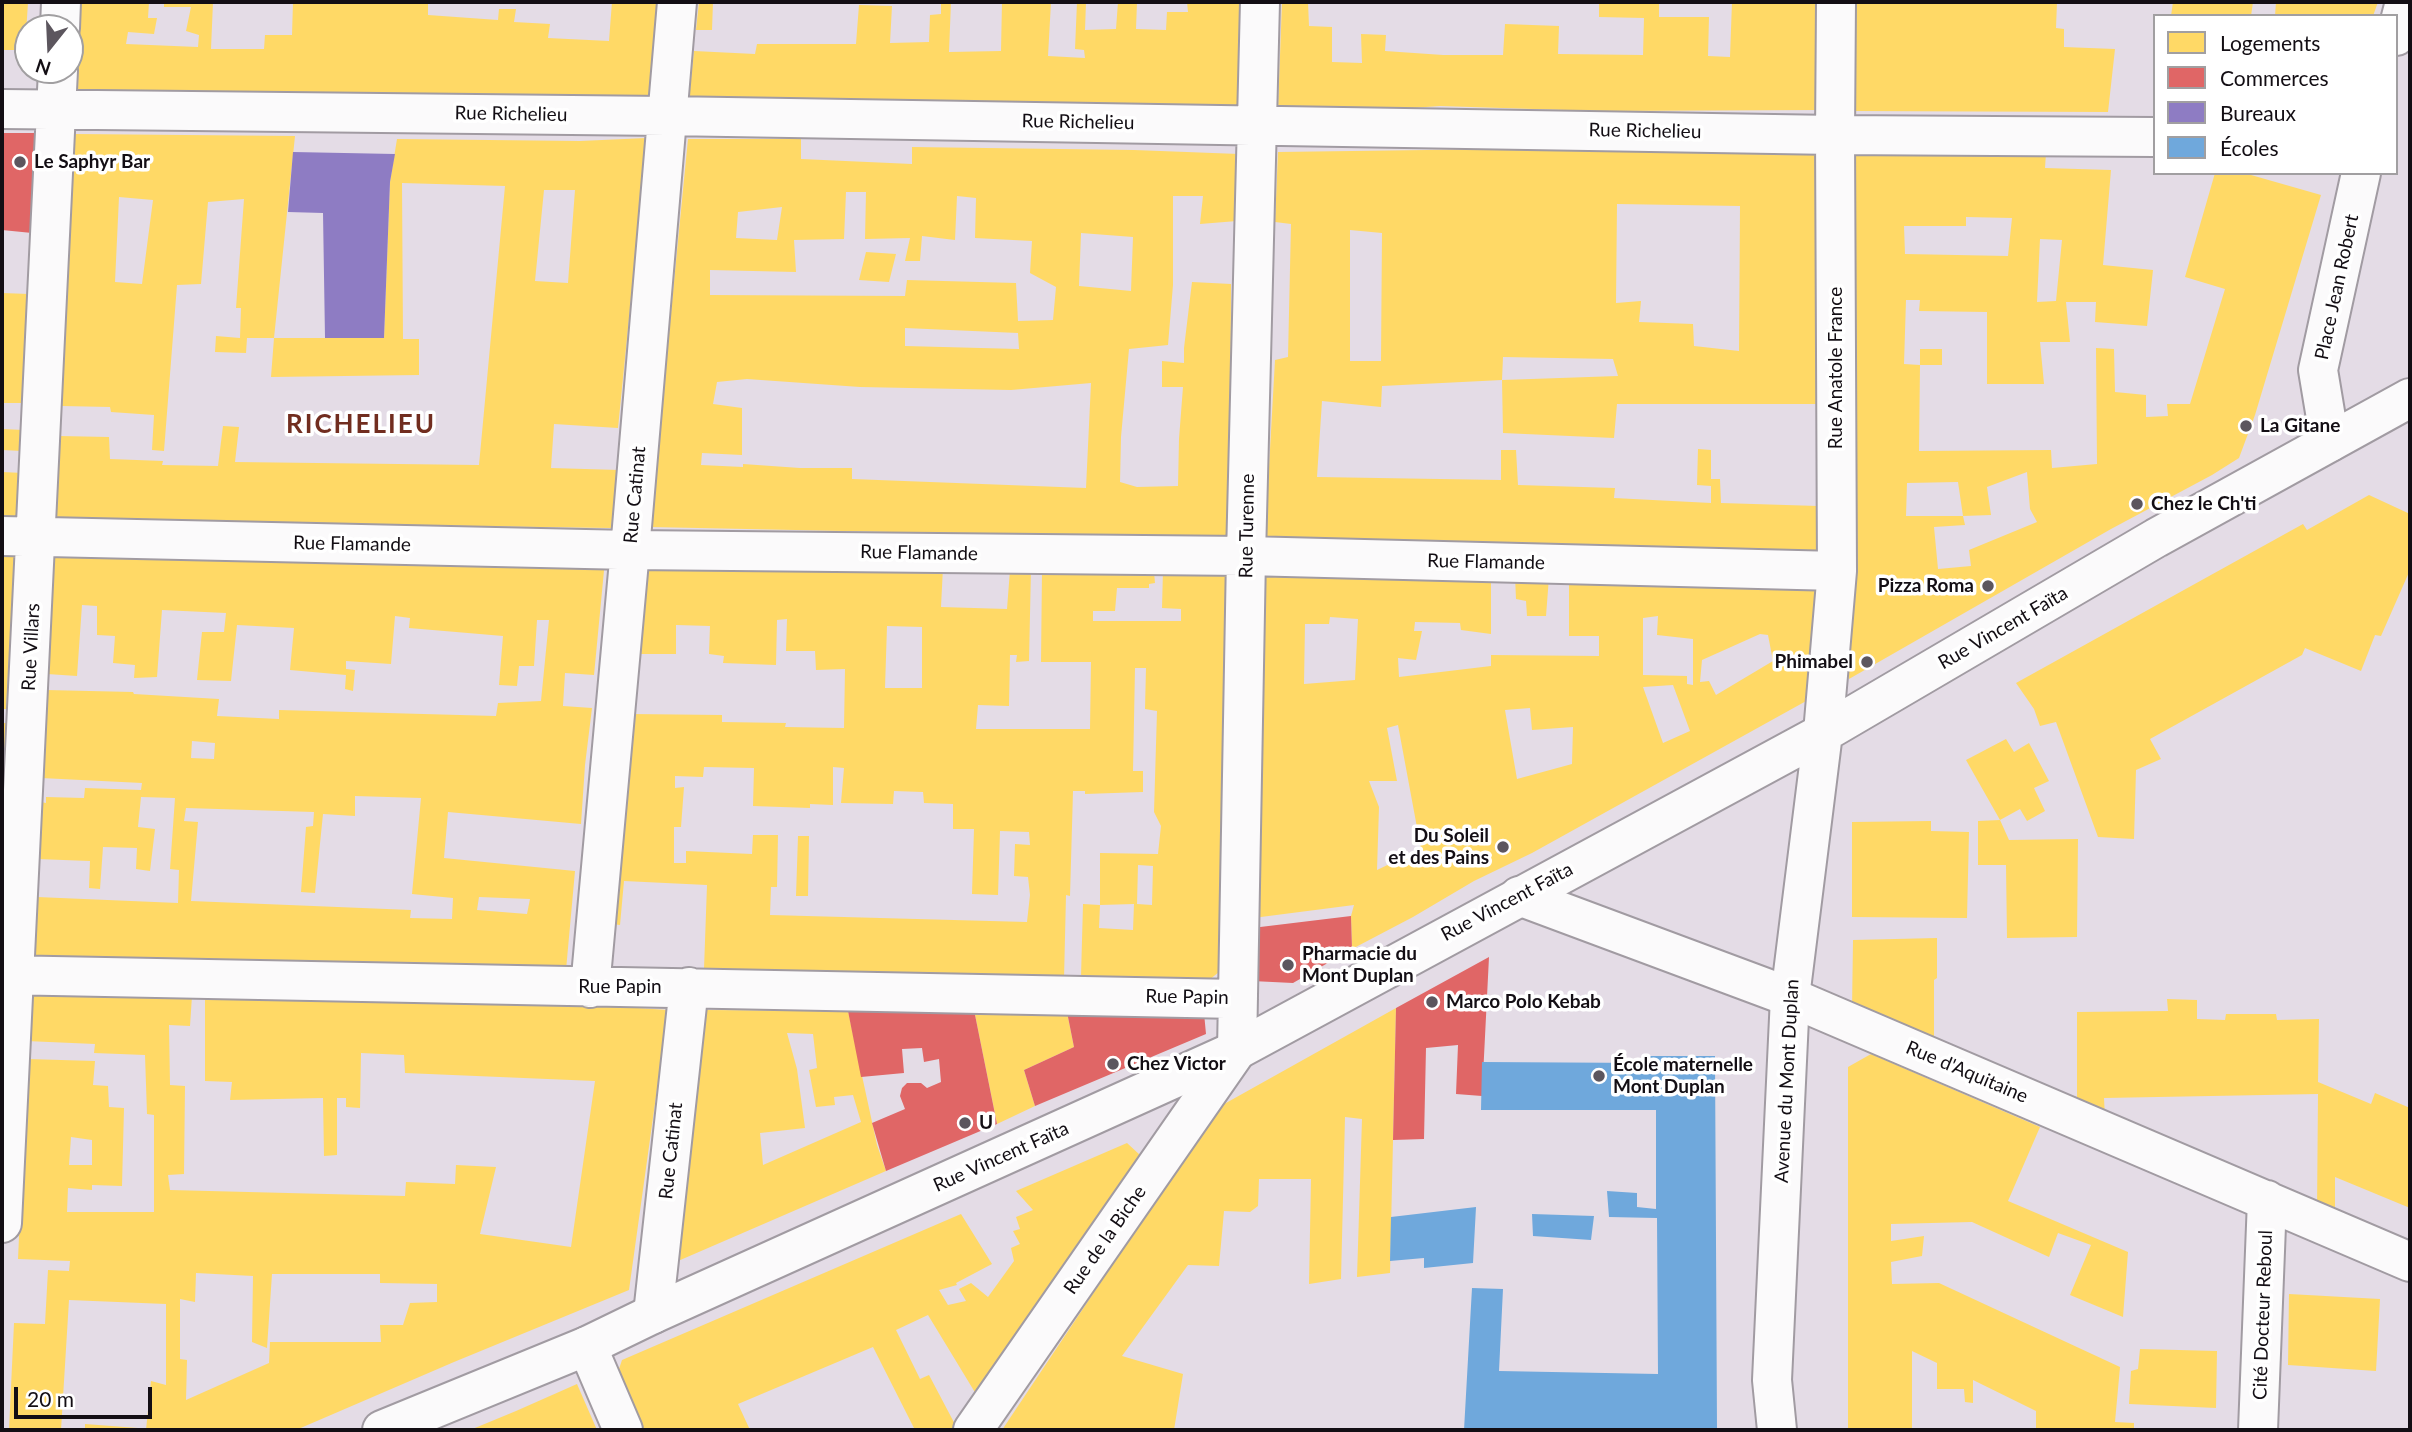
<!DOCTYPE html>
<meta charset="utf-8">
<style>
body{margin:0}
#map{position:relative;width:2412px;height:1432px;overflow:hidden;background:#e4dce6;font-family:Lato,sans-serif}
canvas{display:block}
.frame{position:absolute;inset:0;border:4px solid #130e14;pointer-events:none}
.legend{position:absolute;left:2153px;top:14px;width:245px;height:161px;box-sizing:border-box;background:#fff;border:2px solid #a19fa1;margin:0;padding:9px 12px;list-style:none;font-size:21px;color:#130e14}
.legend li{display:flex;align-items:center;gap:14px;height:35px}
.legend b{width:35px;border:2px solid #a19fa1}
.north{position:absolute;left:14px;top:14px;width:70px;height:70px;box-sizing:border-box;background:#fff;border:2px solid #a19fa1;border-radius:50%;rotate:198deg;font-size:19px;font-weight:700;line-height:28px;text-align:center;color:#130e14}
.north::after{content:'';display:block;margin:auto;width:24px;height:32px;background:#5c565e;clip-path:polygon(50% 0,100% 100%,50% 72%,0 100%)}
.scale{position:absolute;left:14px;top:1387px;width:138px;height:32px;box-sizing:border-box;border:4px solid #130e14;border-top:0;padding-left:9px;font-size:21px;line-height:24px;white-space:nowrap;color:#130e14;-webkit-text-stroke:5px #fff;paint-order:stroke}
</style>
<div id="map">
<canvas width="2412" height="1432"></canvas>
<div class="frame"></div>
<ul class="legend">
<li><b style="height:19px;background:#ffd966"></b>Logements</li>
<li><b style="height:19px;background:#e06666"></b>Commerces</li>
<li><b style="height:19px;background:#8e7cc3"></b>Bureaux</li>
<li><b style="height:19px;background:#6fa8dc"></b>Écoles</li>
</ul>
<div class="north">N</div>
<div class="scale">20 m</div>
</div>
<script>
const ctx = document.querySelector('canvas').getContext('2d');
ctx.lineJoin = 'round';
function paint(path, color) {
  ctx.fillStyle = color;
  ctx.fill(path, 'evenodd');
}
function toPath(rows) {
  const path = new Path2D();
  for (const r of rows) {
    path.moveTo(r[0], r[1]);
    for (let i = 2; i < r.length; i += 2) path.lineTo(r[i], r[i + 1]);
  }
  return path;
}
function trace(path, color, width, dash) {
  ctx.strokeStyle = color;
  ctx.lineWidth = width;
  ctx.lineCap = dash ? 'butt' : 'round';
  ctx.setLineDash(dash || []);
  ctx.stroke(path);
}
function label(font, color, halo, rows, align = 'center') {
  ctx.font = font + ' Lato,sans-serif';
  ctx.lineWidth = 7;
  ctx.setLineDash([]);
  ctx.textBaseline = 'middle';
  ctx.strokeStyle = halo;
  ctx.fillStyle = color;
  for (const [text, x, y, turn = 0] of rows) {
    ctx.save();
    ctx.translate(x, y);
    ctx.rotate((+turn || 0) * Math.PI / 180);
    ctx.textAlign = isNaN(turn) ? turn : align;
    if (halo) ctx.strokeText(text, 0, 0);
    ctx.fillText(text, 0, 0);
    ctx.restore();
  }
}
const homes = toPath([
 [2,2,28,2,25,50,2,50],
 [79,2,149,2,148,18,157,18,154,34,128,32,126,44,198,47,199,35,186,31,191,7,164,7,164,2,213,2,211,49,264,49,265,35,292,35,293,2,428,2,428,15,498,20,499,9,516,9,514,22,550,24,548,38,609,41,612,2,660,2,652,103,78,97],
 [699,2,713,2,712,30,696,30],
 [941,2,951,2,949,52,1001,51,1002,2,1051,2,1048,56,1085,58,1084,50,1075,49,1077,2,1086,2,1085,30,1116,29,1118,2,1137,2,1136,29,1166,30,1167,12,1188,12,1187,2,1246,2,1244,110,689,99,694,51,755,54,757,44,856,44,859,5,892,6,890,43,929,42,930,15,941,14],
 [1282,2,1308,2,1309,26,1332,27,1332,62,1362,63,1361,34,1386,35,1385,51,1443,55,1503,55,1505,24,1559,26,1558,54,1643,55,1644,18,1599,17,1599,2,1659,2,1659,17,1709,17,1708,56,1730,57,1732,2,1819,2,1818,110,1596,111,1440,106,1384,110,1278,110],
 [1853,2,2057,2,2056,28,2064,29,2064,47,2115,49,2108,112,1852,111],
 [2173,2,2253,2,2251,16,2171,16],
 [2276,2,2378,2,2373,16,2275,16],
 [75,134,295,136,274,338,247,338,246,353,215,352,216,336,240,338,241,308,236,308,244,199,208,202,201,284,177,285,164,451,152,450,154,415,111,412,110,407,62,406,64,333],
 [119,197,153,200,142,284,115,282],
 [647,138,618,428,554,424,551,468,619,470,611,528,55,520,59,436,109,437,110,459,163,461,162,465,218,466,223,426,239,427,235,462,479,465,505,186,402,183,403,339,419,339,419,375,271,377,274,338,384,338,390,182,397,139,580,141],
 [544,190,575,190,568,283,535,281],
 [688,139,801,139,801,159,912,164,912,147,1134,150,1239,154,1237,221,1200,224,1203,196,1173,196,1173,285,1168,345,1129,349,1121,437,1120,482,1137,487,1178,486,1179,439,1183,387,1162,387,1162,361,1184,363,1184,348,1192,282,1231,284,1230,539,650,527],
 [846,192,866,192,865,239,910,238,905,261,920,261,922,236,955,240,957,196,976,198,975,238,1032,241,1030,273,1056,287,1053,320,1018,321,1016,283,907,280,905,296,710,295,710,270,796,272,794,240,844,239],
 [782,207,777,240,736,238,738,212],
 [1081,233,1133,237,1131,291,1079,286],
 [905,328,1018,333,1019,349,905,346],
 [747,379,860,387,1011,390,1091,383,1086,488,852,479,852,468,800,468,743,464,743,467,701,465,702,453,742,455,742,408,713,404,717,382],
 [1501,149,1818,152,1818,404,1617,404,1614,438,1503,433,1502,380,1618,376,1613,359,1503,357,1502,380,1382,386,1381,407,1322,401,1317,477,1501,480,1501,450,1516,450,1518,485,1615,488,1614,498,1711,503,1711,486,1697,485,1698,449,1711,450,1711,479,1720,479,1721,503,1818,506,1818,552,1501,542,1377,543,1265,539,1275,360,1288,357,1291,224,1275,222,1278,152],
 [1617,204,1740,206,1739,351,1694,346,1693,324,1639,322,1641,301,1616,303],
 [1350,230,1382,233,1381,361,1350,361],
 [1853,152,2046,153,2045,168,2111,170,2103,265,2153,270,2147,326,2095,322,2096,302,2066,302,2070,342,2040,342,2044,384,1987,384,1987,312,1919,311,1920,300,1906,300,1904,364,1920,365,1919,451,2051,450,2052,468,2097,464,2096,348,2114,349,2115,392,2146,395,2146,417,2168,416,2167,404,2190,404,2225,289,2185,277,2215,173,2244,173,2321,195,2255,415,2239,458,2212,475,2111,529,1849,679],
 [1966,217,2012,218,2008,256,1905,254,1904,226,1966,226],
 [2040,239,2062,240,2056,301,2037,302],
 [2027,472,2030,509,2037,522,1969,550,1971,566,1938,569,1934,527,1965,525,1963,516,1906,516,1907,483,1958,482,1963,516,1991,515,1987,487],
 [866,252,896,254,889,282,859,280],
 [2,293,29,294,25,403,2,403],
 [1920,349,1942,349,1942,365,1920,365],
 [2,429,24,430,22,451,2,450],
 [2,472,23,473,17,520,2,519],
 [2369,495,2410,514,2410,570,2381,636,2375,635,2361,671,2305,648,2302,655,2150,739,2161,759,2136,770,2134,839,2098,837,2056,722,2040,726,2034,709,2016,683,2303,524,2307,530],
 [2,548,15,548,6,709,2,709],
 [54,553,605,560,594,675,565,673,563,706,592,708,585,765,581,824,448,812,444,858,575,871,566,970,33,961,37,897,178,903,179,870,170,869,175,798,141,797,138,827,155,829,150,871,136,869,137,848,103,847,100,889,89,888,90,861,37,859,41,802,46,803,46,797,84,798,85,788,141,790,142,783,41,778,46,690,133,692,134,694,219,699,217,716,279,719,279,710,496,716,498,703,541,701,549,620,537,620,534,666,519,666,517,686,499,685,503,636,409,628,410,618,395,616,391,664,346,661,346,669,355,670,353,691,345,689,346,675,290,670,294,628,237,625,231,681,197,680,202,632,224,632,226,613,162,610,157,677,134,678,135,665,113,663,115,636,97,635,97,606,82,605,77,676,47,674],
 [192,741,215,743,214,759,191,758],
 [355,796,421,798,412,894,453,898,452,919,410,918,411,910,191,901,198,822,184,821,186,808,314,812,313,826,306,827,301,892,315,893,323,814,355,816],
 [479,897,530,899,527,914,477,910],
 [654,562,943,567,941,607,1007,609,1010,570,1031,568,1029,661,1016,662,1017,655,1010,655,1009,706,978,705,976,729,1090,729,1091,662,1041,662,1042,571,1154,572,1155,583,1149,584,1149,588,1117,588,1115,611,1093,611,1093,621,1181,621,1181,609,1162,608,1163,570,1233,567,1219,972,1209,980,1081,977,1083,904,1100,905,1099,928,1133,930,1134,904,1100,905,1100,853,1158,854,1161,826,1154,812,1157,711,1145,709,1146,668,1135,668,1133,771,1143,771,1143,792,1085,794,1085,791,1073,791,1070,896,1066,895,1064,979,1026,975,704,969,707,885,624,881,620,925,612,924,631,714,722,715,722,722,786,723,785,727,844,728,845,669,816,670,815,651,786,651,787,619,777,620,776,665,723,663,724,656,709,654,710,626,676,625,676,654,637,654,644,572],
 [887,626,922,627,922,688,885,688],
 [704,767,754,768,753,806,810,808,810,804,833,805,833,767,844,768,841,803,893,804,894,791,923,792,924,803,953,804,953,829,974,829,972,894,998,895,1000,831,1029,832,1030,845,1015,844,1014,876,1028,877,1030,895,1027,922,770,915,771,887,777,887,778,835,753,835,752,854,686,851,686,863,674,863,674,827,681,827,684,787,675,788,675,776,703,777],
 [1138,865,1153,866,1152,905,1137,904],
 [1263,573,1491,577,1491,634,1461,630,1460,623,1415,622,1414,631,1422,631,1416,660,1398,658,1399,677,1491,666,1491,655,1599,656,1599,636,1569,636,1569,578,1817,583,1808,700,1532,853,1474,881,1413,917,1352,949,1351,916,1354,905,1253,918],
 [1658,616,1657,635,1693,639,1693,685,1687,684,1687,676,1643,675,1643,618],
 [1330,617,1358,619,1355,680,1304,684,1305,624,1329,624],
 [1760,634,1768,635,1773,661,1716,695,1709,681,1700,682,1702,660],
 [1673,685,1690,731,1663,743,1643,687],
 [1530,708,1532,730,1573,727,1572,764,1517,779,1505,710],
 [1398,725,1421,849,1377,870,1379,807,1369,781,1397,781,1387,728],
 [1515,576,1549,577,1546,616,1527,616,1526,601,1516,599],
 [2,723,7,723,4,763,2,763],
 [2006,739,2014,752,2029,743,2049,781,2034,788,2045,811,2027,821,2020,809,2000,820,1966,760],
 [2000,820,2009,840,2078,839,2077,937,2007,938,2006,865,1978,865,1978,821],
 [1931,821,1931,831,1969,832,1967,918,1852,917,1852,822],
 [798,836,809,836,808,896,796,896],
 [1937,938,1937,978,1934,980,1934,1046,1852,1010,1853,940],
 [29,993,192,996,190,1026,169,1025,170,1085,185,1086,184,1174,168,1175,170,1190,405,1196,406,1182,455,1184,456,1165,496,1167,480,1234,571,1247,595,1081,405,1073,404,1055,361,1053,360,1108,346,1107,346,1098,337,1098,337,1155,324,1156,323,1098,230,1100,232,1082,205,1081,205,998,356,1002,404,1001,606,1006,668,1010,629,1290,454,1362,296,1430,146,1430,151,1381,166,1385,166,1304,69,1300,61,1430,9,1430,14,1323,45,1324,48,1270,69,1271,70,1261,18,1259,27,1059,95,1061,93,1085,108,1086,109,1107,124,1108,122,1186,92,1185,92,1190,68,1188,67,1212,154,1212,154,1115,147,1114,145,1055,94,1053,95,1044,26,1041],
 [71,1137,92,1140,92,1165,69,1165],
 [196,1273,253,1276,252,1342,267,1348,272,1274,380,1274,380,1283,437,1284,437,1302,410,1303,403,1325,380,1325,381,1342,270,1342,269,1363,186,1400,187,1360,180,1359,180,1299,195,1302],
 [2167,999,2197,1000,2197,1019,2225,1020,2226,1014,2276,1014,2277,1020,2319,1019,2318,1082,2371,1104,2375,1093,2410,1108,2410,1208,2335,1177,2335,1219,2317,1210,2318,1094,2104,1098,2105,1119,2077,1106,2077,1012,2168,1011],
 [1396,1008,1390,1273,1357,1277,1362,1119,1345,1117,1341,1279,1309,1284,1311,1179,1259,1179,1258,1206,1250,1212,1224,1211,1219,1266,1188,1265,1122,1356,1183,1374,1174,1430,1002,1430,1217,1108],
 [706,1010,848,1011,877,1145,886,1171,678,1261],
 [787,1033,813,1034,817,1068,809,1070,816,1107,835,1105,834,1097,853,1095,861,1122,763,1165,760,1133,805,1128,797,1069],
 [974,1010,1067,1012,1074,1047,1024,1070,1035,1106,997,1124],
 [1871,1054,2040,1127,2008,1201,2128,1252,2123,1317,2070,1295,2091,1245,2058,1233,2049,1257,1972,1222,1891,1224,1891,1241,1924,1236,1922,1256,1891,1262,1892,1284,1939,1283,2120,1367,2115,1422,2134,1423,2134,1430,2036,1430,2036,1411,1973,1380,1973,1403,1965,1402,1964,1389,1937,1389,1937,1363,1912,1351,1912,1430,1848,1430,1848,1067],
 [1127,1143,1140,1155,979,1399,928,1315,896,1330,920,1379,929,1375,958,1430,915,1430,873,1347,738,1404,750,1430,641,1430,617,1375,622,1360,961,1214,992,1264,956,1283,957,1285,939,1290,948,1305,966,1301,959,1289,971,1283,988,1297,1014,1261,1011,1248,1020,1244,1013,1231,1020,1229,1016,1217,1033,1210,1016,1191],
 [2289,1294,2380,1299,2376,1371,2288,1365],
 [2140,1349,2217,1351,2216,1408,2129,1404,2131,1371,2138,1369],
 [577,1384,597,1430,470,1430,516,1411],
 [85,1424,138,1428,138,1430,85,1430]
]);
const shops = toPath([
 [2,133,37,133,32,233,2,230],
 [1351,916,1352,949,1293,983,1252,981,1252,928],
 [1489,957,1482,1096,1456,1094,1458,1045,1426,1048,1424,1139,1393,1140,1396,1008],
 [974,1010,997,1124,886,1171,872,1123,905,1109,900,1096,902,1088,907,1083,921,1083,927,1088,941,1082,939,1059,924,1062,922,1048,902,1049,904,1073,861,1077,848,1011],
 [1067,1012,1204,1013,1206,1034,1035,1106,1024,1070,1074,1047]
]);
const offices = toPath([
 [293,152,395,154,390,182,384,338,325,338,323,213,288,212]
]);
const schools = toPath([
 [1650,1056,1715,1056,1717,1430,1464,1430,1472,1288,1503,1289,1499,1371,1658,1374,1657,1218,1609,1217,1607,1191,1637,1193,1637,1207,1656,1209,1656,1110,1481,1110,1482,1062,1648,1063],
 [1476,1207,1473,1263,1424,1268,1424,1258,1390,1261,1391,1217],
 [1532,1214,1594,1216,1591,1240,1533,1236]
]);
const minor = toPath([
 [60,28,61,2],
 [2396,36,2405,2],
 [2,109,666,116,1835,135,2155,137],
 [2330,442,2318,370,2361,173],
 [2,536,630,550,1246,556,1837,571],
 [1823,733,1837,571,1835,135,1836,2],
 [1519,896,1790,997,2410,1262],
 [2,975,1238,999],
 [590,988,630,550,677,2],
 [2,1223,58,70],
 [653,1314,689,987],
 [587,1346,623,1430],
 [973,1430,1237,1050,1246,556,1260,2],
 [2258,1430,2267,1200]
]);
const tertiary = toPath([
 [382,1430,587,1346,653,1314,1237,1050,1823,733,2156,538,2410,398],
 [1777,1430,1772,1380,1790,997,1823,733]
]);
const markers = [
 [20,162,7,"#5c565e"],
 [2246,426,7,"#5c565e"],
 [2137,504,7,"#5c565e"],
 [1988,586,7,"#5c565e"],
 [1867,662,7,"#5c565e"],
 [1503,847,7,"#5c565e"],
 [1288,965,7,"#5c565e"],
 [1432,1002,7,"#5c565e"],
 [1113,1064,7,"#5c565e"],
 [1599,1076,7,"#5c565e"],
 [965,1123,7,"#5c565e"]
];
const streetNames = [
 ["Rue Richelieu",511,114,1],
 ["Rue Richelieu",1078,122,1],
 ["Rue Richelieu",1645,131,1],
 ["Place Jean Robert",2337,287,-78],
 ["Rue Anatole France",1836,368,-90],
 ["Rue Catinat",635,495,-85],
 ["Rue Turenne",1247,526,-89],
 ["Rue Flamande",352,544,1],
 ["Rue Flamande",919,553,1],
 ["Rue Flamande",1486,562,1],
 ["Rue Vincent Faïta",2003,628,-30],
 ["Rue Villars",31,647,-87],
 ["Rue Vincent Faïta",1507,902,-28],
 ["Rue Papin",620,987],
 ["Rue Papin",1187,997,1],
 ["Rue d'Aquitaine",1967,1072,23],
 ["Avenue du Mont Duplan",1787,1081,-87],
 ["Rue Catinat",671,1151,-84],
 ["Rue Vincent Faïta",1001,1157,-24],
 ["Rue de la Biche",1105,1240,-55],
 ["Cité Docteur Reboul",2263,1315,-88]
];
const poiNames = [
 ["Le Saphyr Bar",34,162],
 ["La Gitane",2260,426],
 ["Chez le Ch'ti",2151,504],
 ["Pizza Roma",1974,586,"right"],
 ["Phimabel",1853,662,"right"],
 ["Du Soleil",1489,836,"right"],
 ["et des Pains",1489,858,"right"],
 ["Pharmacie du",1302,954],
 ["Mont Duplan",1302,976],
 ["Marco Polo Kebab",1446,1002],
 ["Chez Victor",1127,1064],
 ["École maternelle",1613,1065],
 ["Mont Duplan",1613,1087],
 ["U",979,1123]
];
const districtNames = [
 ["RICHELIEU",361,425]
];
paint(homes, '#ffd966');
paint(shops, '#e06666');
paint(offices, '#8e7cc3');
paint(schools, '#6fa8dc');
trace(minor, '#a19ba2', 42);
trace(tertiary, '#a19ba2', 42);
trace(minor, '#fbfafb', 38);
trace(tertiary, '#fbfafb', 38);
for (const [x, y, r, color] of markers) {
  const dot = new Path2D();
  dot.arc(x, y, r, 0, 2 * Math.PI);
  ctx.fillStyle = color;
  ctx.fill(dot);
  trace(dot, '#fff', 2.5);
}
label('19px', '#130e14', '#fff', streetNames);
label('bold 19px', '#130e14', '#fff', poiNames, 'left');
ctx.letterSpacing = '2px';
label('bold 26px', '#712d1f', '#fff', districtNames);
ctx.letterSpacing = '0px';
</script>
